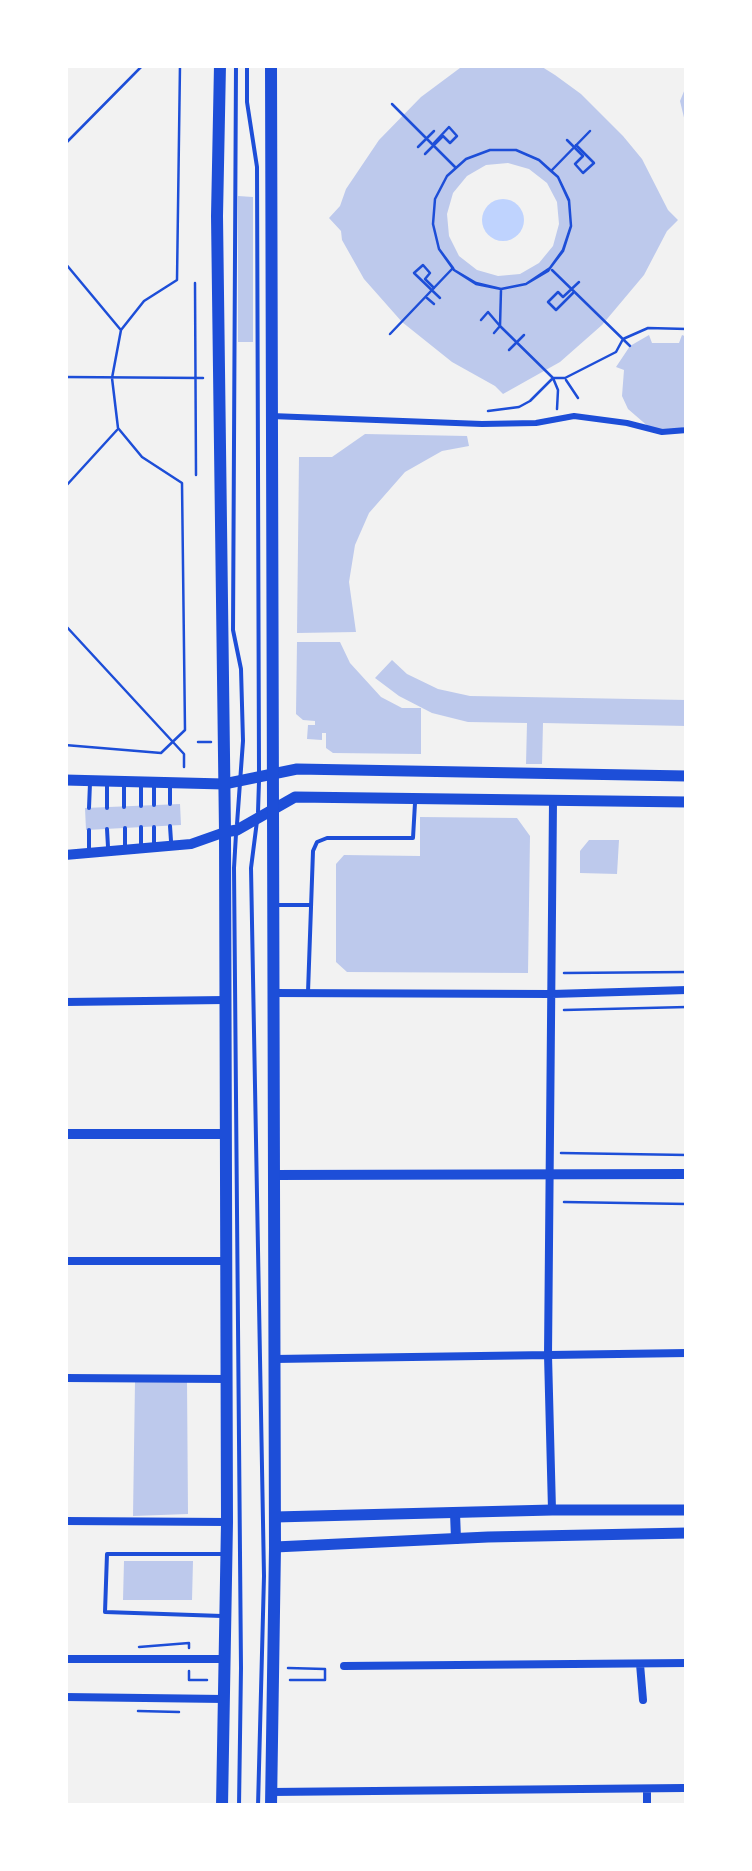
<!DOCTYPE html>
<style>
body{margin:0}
#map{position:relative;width:752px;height:1871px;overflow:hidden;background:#f2f2f2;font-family:"Noto Sans",sans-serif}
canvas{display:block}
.frame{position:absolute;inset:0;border:68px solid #fff;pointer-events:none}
</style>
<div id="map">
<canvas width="752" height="1871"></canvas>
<div class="frame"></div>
</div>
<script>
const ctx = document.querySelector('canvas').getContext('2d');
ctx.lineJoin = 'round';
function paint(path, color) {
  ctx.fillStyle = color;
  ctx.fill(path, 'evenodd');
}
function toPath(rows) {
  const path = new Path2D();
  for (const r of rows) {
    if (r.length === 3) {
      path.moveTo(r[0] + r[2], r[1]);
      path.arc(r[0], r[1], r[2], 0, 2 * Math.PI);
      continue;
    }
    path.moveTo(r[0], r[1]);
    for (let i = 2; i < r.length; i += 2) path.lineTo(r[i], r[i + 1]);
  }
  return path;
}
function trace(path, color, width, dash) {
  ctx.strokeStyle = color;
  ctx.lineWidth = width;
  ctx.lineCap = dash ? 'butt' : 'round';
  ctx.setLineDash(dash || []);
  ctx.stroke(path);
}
const water = toPath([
 [503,220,21]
]);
const building = toPath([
 [464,65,539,65,555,75,581,94,623,136,642,159,668,210,678,220,667,231,644,275,602,325,560,362,503,394,495,386,452,362,402,322,364,279,342,240,341,231,329,218,340,206,346,189,379,140,421,97],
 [508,163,529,169,547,183,557,202,559,224,553,246,539,263,520,274,498,276,477,270,459,256,449,236,447,214,453,193,467,176,486,165],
 [687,84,687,130,680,101],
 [238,196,253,197,253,342,238,342],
 [649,335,652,343,679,343,682,335,687,337,687,425,680,429,665,431,650,428,628,409,622,396,624,370,616,367,630,346],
 [365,434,467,436,469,446,442,451,405,472,369,513,355,545,349,582,356,632,297,633,299,457,332,457],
 [297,642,340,642,350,663,381,697,402,708,421,708,421,754,333,753,326,748,326,733,322,733,322,740,307,739,308,725,315,725,315,721,303,720,296,714],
 [392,660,407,674,438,689,470,696,687,700,687,726,543,723,542,764,526,764,527,723,468,722,432,713,399,696,375,678],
 [180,804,181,825,86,830,85,808],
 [420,817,517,818,530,836,528,973,347,972,336,962,336,864,344,855,420,856],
 [589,840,619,840,617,874,580,873,580,851],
 [187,1381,188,1514,133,1516,135,1382],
 [124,1561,193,1561,192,1600,123,1600]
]);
const path = toPath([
 [392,104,455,167],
 [567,140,583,156,575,164,583,173,594,163,576,145],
 [65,144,143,65],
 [418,147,434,131],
 [425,154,443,136,450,143,457,136,449,127,434,143],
 [552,170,590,131],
 [433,224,439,249,453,268,454,270,476,284,501,289,526,284,548,271,550,268,563,251,571,226,569,201,558,177,539,160,516,150,490,150,466,159,447,176,435,199,433,224,439,249,454,270,476,283,501,289,526,284,550,268,563,250,571,226,569,200,558,177,551,171,539,160,516,150,490,150,466,159,447,176,435,199,433,224],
 [65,263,120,329],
 [552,270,630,346],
 [195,283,196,475],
 [434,288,425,279,430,273,423,265,414,273,440,298],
 [501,290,500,326,553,378,558,390,557,409],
 [573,293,556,310,548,302,558,292,563,297,579,282],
 [427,298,434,304],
 [481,320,488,312,500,326,494,333],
 [390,334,452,269],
 [509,350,524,335],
 [65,377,203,378],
 [566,380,578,398],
 [488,411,519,407,530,401,553,378,565,378,616,352,623,339,648,328,687,329],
 [65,487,117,430],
 [65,625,184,754,184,767],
 [198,742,211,742],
 [65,745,161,753,185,730,182,483,142,457,118,428,112,378,121,330,144,301,177,280,180,65],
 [564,973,687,972],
 [564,1010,687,1007],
 [561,1153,687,1155],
 [564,1202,687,1204],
 [139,1647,189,1643,189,1648],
 [288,1668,325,1669,325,1680,290,1680],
 [189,1671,189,1680,207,1680],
 [138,1711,179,1712]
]);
const service = toPath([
 [236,65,233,630,241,669,243,741,237,824],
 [247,65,247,102,257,167,259,772],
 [107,782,107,808],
 [154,783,154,805],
 [170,784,170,804],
 [124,787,124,807],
 [141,806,141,787],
 [89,808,90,783],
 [258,812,259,781],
 [257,821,251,868,264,1576,258,1806],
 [170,826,171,841],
 [141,827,141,848],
 [154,827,154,847],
 [125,828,125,848],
 [107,829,108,847],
 [89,830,89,848],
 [236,834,234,868,241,1668,239,1806],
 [276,905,311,905],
 [308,992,313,851,317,842,327,838,413,838,415,803],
 [222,1554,107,1554,105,1612,222,1616]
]);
const pedestrian = toPath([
 [271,416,482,424,536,423,574,416,627,423,662,432,687,430]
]);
const minor = toPath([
 [272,993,552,994,687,990],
 [65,1002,225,1000],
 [65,1261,226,1261],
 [274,1359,687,1353],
 [65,1378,226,1379],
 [552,1510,548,1355,553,801],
 [65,1521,227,1522],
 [65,1659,225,1659],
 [640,1664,643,1700],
 [344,1666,687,1663],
 [65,1697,224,1699],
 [271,1792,684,1788],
 [647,1806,647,1789]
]);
const tertiary = toPath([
 [65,855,191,844,225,832],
 [65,1134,225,1134],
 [273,1175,687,1174],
 [455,1513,456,1539]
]);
const secondary = toPath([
 [65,780,224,784,297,769,687,776],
 [225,832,237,830,295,797,687,802],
 [275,1517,552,1510,687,1510],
 [275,1547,488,1537,687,1533]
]);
const primary = toPath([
 [220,65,217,216,225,832,227,1522,222,1806],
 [271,65,275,1547,271,1806]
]);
paint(water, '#bfd3fe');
paint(building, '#bdc9ec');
trace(path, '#1d4ed8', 2.5);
trace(service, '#1d4ed8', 4);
trace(pedestrian, '#1d4ed8', 6);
trace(minor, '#1d4ed8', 8);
trace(tertiary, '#1d4ed8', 10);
trace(secondary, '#1d4ed8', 11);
trace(primary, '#1d4ed8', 12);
</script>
